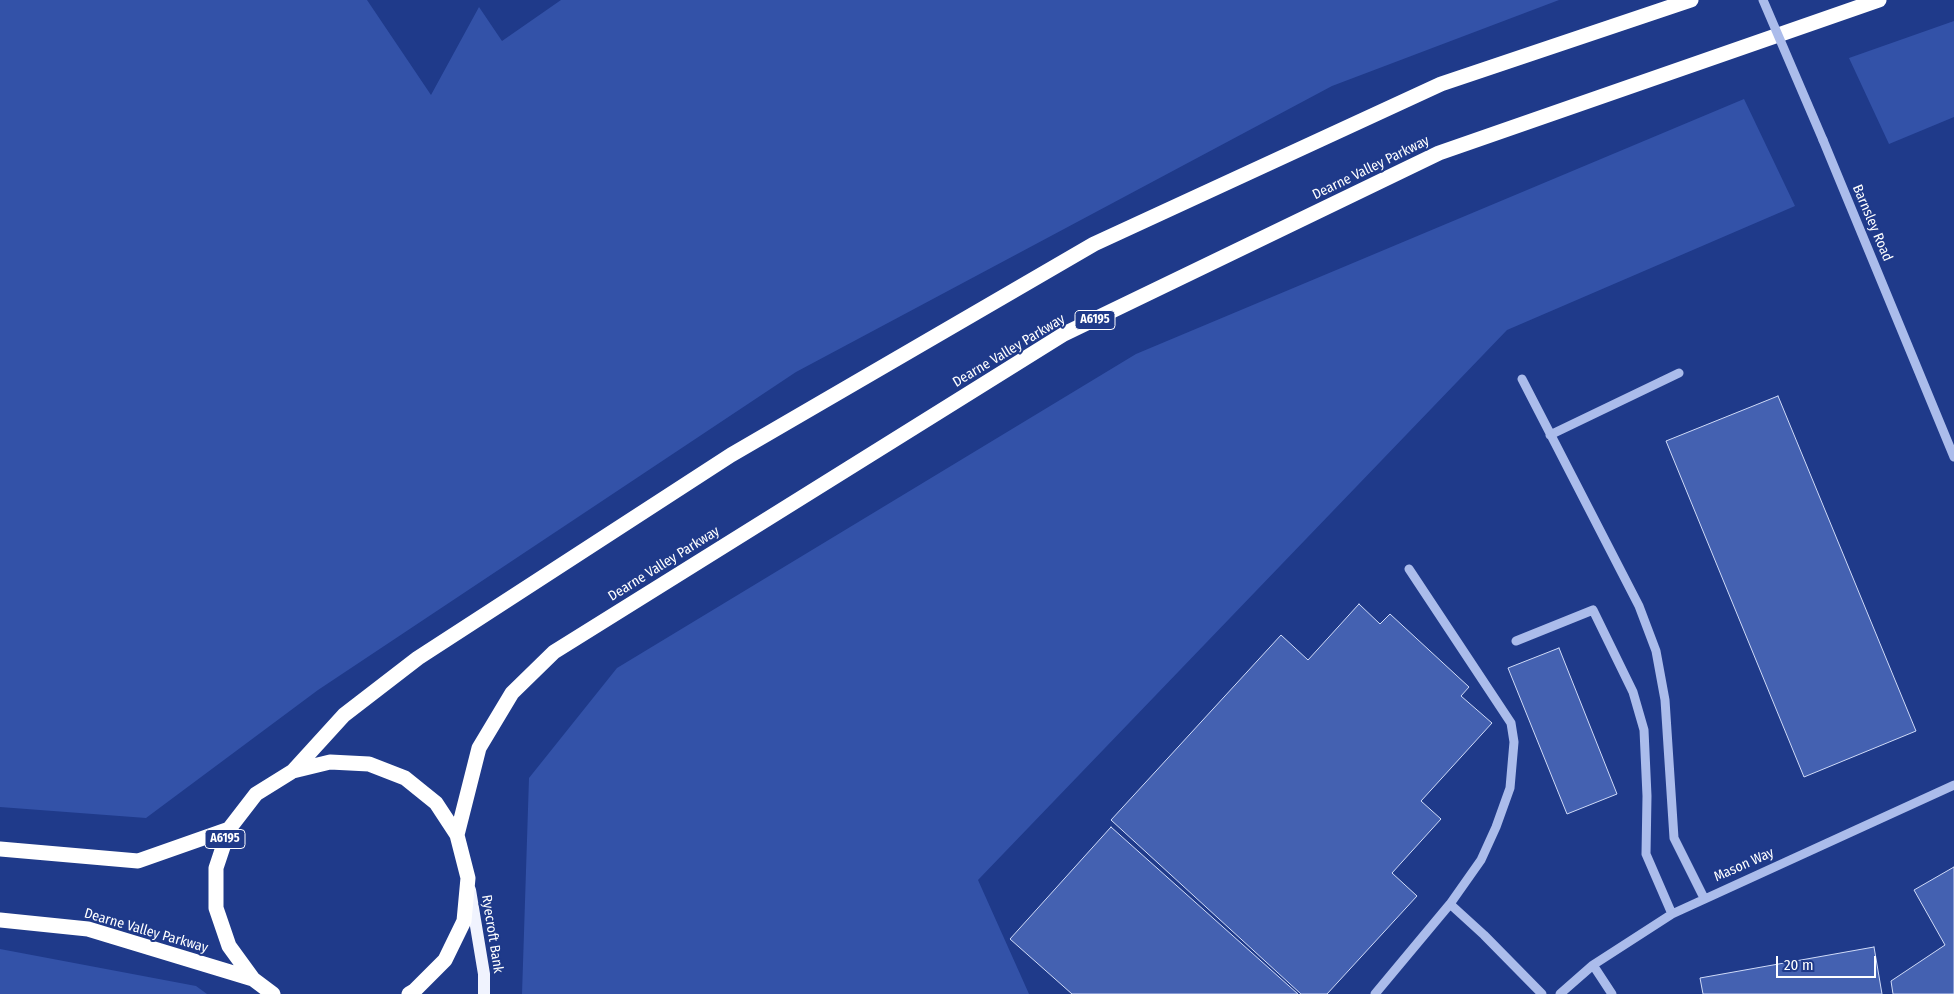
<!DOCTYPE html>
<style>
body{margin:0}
#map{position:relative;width:1954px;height:994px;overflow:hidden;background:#1f3a8a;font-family:"Fira Sans Condensed",sans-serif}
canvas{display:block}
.scale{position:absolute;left:1776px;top:956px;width:100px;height:22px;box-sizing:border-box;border:2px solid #fff;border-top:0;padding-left:6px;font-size:15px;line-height:18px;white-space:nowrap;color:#fff;-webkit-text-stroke:4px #1f3a8a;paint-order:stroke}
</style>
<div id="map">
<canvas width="1954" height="994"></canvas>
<div class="scale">20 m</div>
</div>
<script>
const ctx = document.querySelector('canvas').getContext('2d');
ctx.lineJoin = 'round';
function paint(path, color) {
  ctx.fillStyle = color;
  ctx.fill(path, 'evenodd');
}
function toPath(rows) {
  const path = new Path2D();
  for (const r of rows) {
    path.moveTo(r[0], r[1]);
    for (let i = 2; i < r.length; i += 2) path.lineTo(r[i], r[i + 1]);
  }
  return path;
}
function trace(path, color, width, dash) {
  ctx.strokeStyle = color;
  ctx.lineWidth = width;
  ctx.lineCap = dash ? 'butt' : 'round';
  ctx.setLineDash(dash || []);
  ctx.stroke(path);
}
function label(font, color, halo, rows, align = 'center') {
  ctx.font = font + ' "Fira Sans Condensed",sans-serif';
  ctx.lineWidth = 4;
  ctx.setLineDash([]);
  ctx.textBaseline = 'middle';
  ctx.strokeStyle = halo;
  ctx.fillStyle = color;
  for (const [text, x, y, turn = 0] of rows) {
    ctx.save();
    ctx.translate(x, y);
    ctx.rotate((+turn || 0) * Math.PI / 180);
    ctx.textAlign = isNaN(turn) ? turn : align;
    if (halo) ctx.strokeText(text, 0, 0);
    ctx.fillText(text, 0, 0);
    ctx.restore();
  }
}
const green = toPath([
 [0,0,367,0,431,95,479,7,502,41,561,0,1559,0,1332,86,796,372,318,690,146,818,0,807],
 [1954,21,1954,117,1889,144,1849,58],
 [1744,99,1795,206,1507,330,978,880,1029,994,522,994,529,778,617,668,1136,354],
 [0,949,196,986,207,994,0,994]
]);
const building = toPath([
 [1778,396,1916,731,1804,777,1666,441,1778,396],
 [1359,604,1380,624,1390,614,1469,687,1461,696,1492,723,1421,801,1441,819,1392,873,1417,896,1327,994,1301,994,1111,820,1281,635,1308,660,1359,604],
 [1559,648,1617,794,1567,814,1508,668,1559,648],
 [1111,827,1298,994,1072,994,1010,939,1111,827],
 [1954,867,1954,994,1893,994,1891,981,1945,945,1914,890,1954,867],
 [1874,947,1882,994,1703,994,1700,978,1874,947]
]);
const minor = toPath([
 [1823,140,1954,457],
 [1522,379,1639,606,1656,651,1665,700,1674,838,1704,898],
 [1550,435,1679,373],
 [1409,569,1511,723,1514,742,1510,788,1496,827,1481,860,1450,904,1484,935,1542,994],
 [1516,641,1593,610,1633,692,1644,730,1647,796,1646,854,1672,914],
 [1593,965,1612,994],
 [1375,994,1450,904],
 [1560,994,1593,965,1672,914,1954,785]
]);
const major = toPath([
 [470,890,484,974,484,994]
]);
const highway = toPath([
 [293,771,344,715,418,658,731,455,1094,244,1441,84,1691,0],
 [457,835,479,748,512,693,554,652,1064,334,1439,153,1879,0],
 [0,849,138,861,229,829],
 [0,920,88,929,253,979],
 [273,994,253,979,229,946,216,908,216,868,229,829,256,794,293,771,330,762,369,764,405,778,436,803,457,835,468,878,464,921,445,960,414,991,409,994]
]);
const minorBridge = toPath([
 [1763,0,1823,140]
]);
const shields = [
 [1095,320,40],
 [225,839,40]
];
const shieldNames = [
 ["A6195",1095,320],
 ["A6195",225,839]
];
const streetNames = [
 ["Dearne Valley Parkway",1371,168,-26],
 ["Barnsley Road",1872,223,67],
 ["Dearne Valley Parkway",1009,351,-31],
 ["Dearne Valley Parkway",664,564,-32],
 ["Mason Way",1744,865,-24],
 ["Dearne Valley Parkway",146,931,16],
 ["Ryecroft Bank",492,934,81]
];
paint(green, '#3352a8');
paint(building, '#4461b1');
trace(building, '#d0dbf8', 1);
trace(minor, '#abbceb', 9);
trace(major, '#f0f3fe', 12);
trace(highway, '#fff', 15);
trace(minorBridge, '#abbceb', 9);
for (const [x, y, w] of shields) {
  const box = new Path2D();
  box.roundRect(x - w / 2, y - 9.5, w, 19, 4);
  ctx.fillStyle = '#1f3a8a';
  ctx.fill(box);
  trace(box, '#fff', 1);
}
label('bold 12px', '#fff', null, shieldNames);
label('14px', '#fff', '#1f3a8a', streetNames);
</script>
